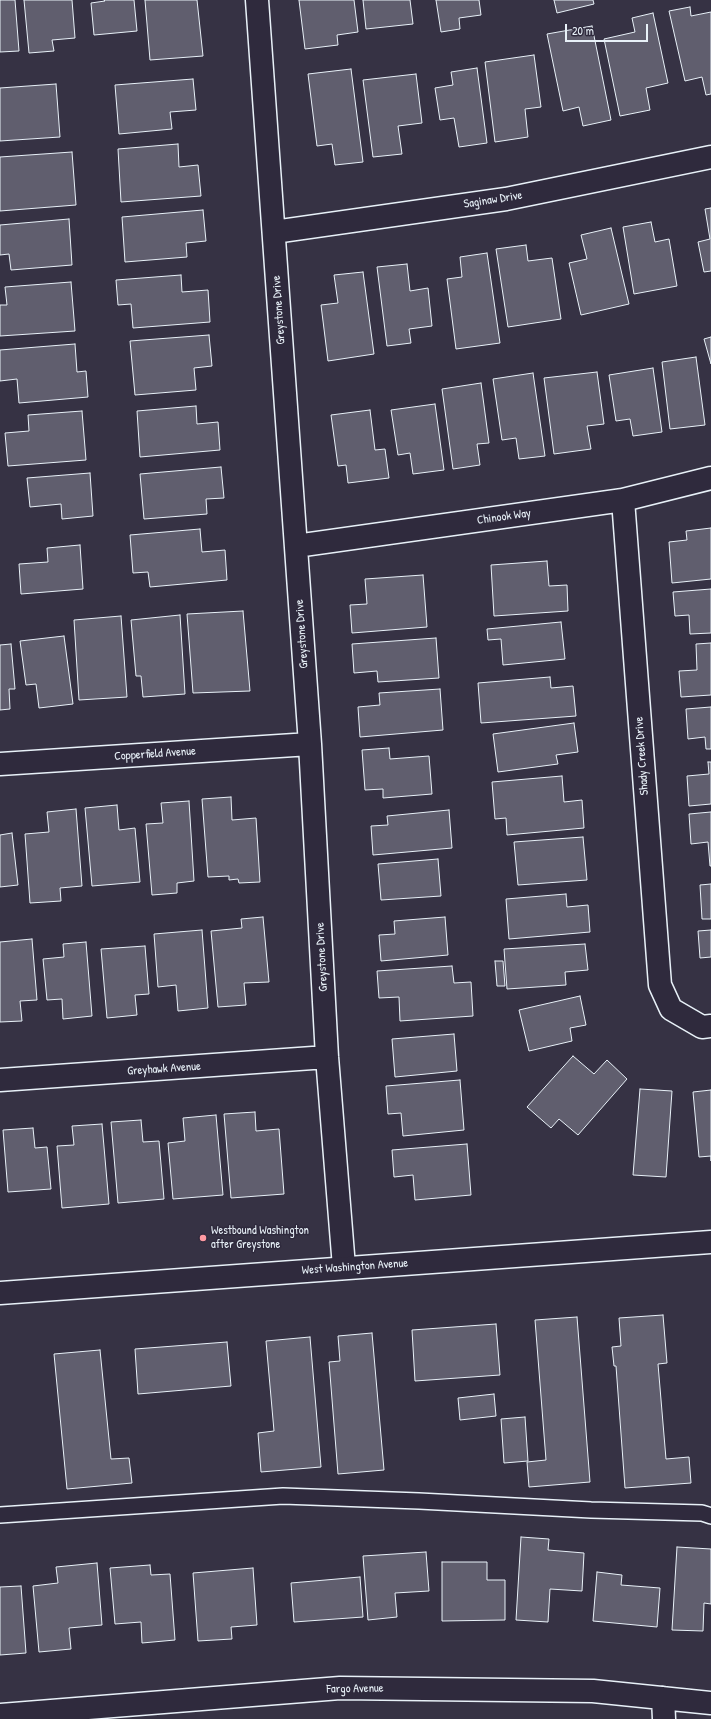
<!DOCTYPE html>
<style>
body{margin:0}
#map{position:relative;width:711px;height:1719px;overflow:hidden;background:#363244;font-family:"Patrick Hand",sans-serif}
canvas{display:block}
.scale{position:absolute;left:565px;top:24px;width:83px;height:18px;box-sizing:border-box;border:2px solid #e8f1f8;border-top:0;padding-left:5px;font-size:12px;line-height:14px;white-space:nowrap;color:#e8f1f8;-webkit-text-stroke:3px #2f2a3d;paint-order:stroke}
</style>
<div id="map">
<canvas width="711" height="1719"></canvas>
<div class="scale">20 m</div>
</div>
<script>
const ctx = document.querySelector('canvas').getContext('2d');
ctx.lineJoin = 'round';
function paint(path, color) {
  ctx.fillStyle = color;
  ctx.fill(path, 'evenodd');
}
function toPath(rows) {
  const path = new Path2D();
  for (const r of rows) {
    path.moveTo(r[0], r[1]);
    for (let i = 2; i < r.length; i += 2) path.lineTo(r[i], r[i + 1]);
  }
  return path;
}
function trace(path, color, width, dash) {
  ctx.strokeStyle = color;
  ctx.lineWidth = width;
  ctx.lineCap = dash ? 'butt' : 'round';
  ctx.setLineDash(dash || []);
  ctx.stroke(path);
}
function label(font, color, halo, rows, align = 'center') {
  ctx.font = font + ' "Patrick Hand",sans-serif';
  ctx.lineWidth = 3;
  ctx.setLineDash([]);
  ctx.textBaseline = 'middle';
  ctx.strokeStyle = halo;
  ctx.fillStyle = color;
  for (const [text, x, y, turn = 0] of rows) {
    ctx.save();
    ctx.translate(x, y);
    ctx.rotate((+turn || 0) * Math.PI / 180);
    ctx.textAlign = isNaN(turn) ? turn : align;
    if (halo) ctx.strokeText(text, 0, 0);
    ctx.fillText(text, 0, 0);
    ctx.restore();
  }
}
const building = toPath([
 [0,0,15,0,19,51,0,52,0,0],
 [24,0,72,0,75,38,52,40,54,51,29,53,24,0],
 [104,0,134,0,137,31,94,35,91,3,105,1,104,0],
 [145,0,197,0,203,56,150,60,145,0],
 [299,0,354,0,358,32,337,35,338,45,305,49,299,0],
 [363,0,410,0,413,24,366,29,363,0],
 [436,0,479,0,481,15,459,18,460,29,441,32,436,0],
 [554,0,593,0,594,4,557,13,554,0],
 [690,7,691,16,711,12,711,94,706,95,702,77,685,81,669,11,690,7],
 [653,13,668,83,646,88,650,110,620,116,604,39,635,32,632,18,653,13],
 [592,26,611,120,583,126,579,107,563,111,547,34,592,26],
 [534,55,541,107,525,109,528,137,495,142,485,62,534,55],
 [477,68,487,143,459,147,454,118,440,120,435,88,453,85,451,72,477,68],
 [351,69,363,162,335,165,332,144,317,146,308,74,351,69],
 [416,74,422,123,398,126,402,154,373,157,363,80,416,74],
 [193,79,196,110,170,112,172,129,119,134,115,85,193,79],
 [56,84,60,137,0,141,0,88,56,84],
 [178,144,179,167,198,165,201,196,121,202,118,149,178,144],
 [72,152,76,205,0,211,0,157,72,152],
 [711,208,711,271,704,272,698,242,710,239,705,209,711,208],
 [203,210,206,241,186,243,187,257,125,262,122,217,203,210],
 [69,219,72,265,11,270,9,254,0,255,0,225,69,219],
 [651,222,655,242,669,239,677,286,634,294,623,227,651,222],
 [611,228,629,304,581,315,569,263,587,259,581,235,611,228],
 [526,245,528,261,552,258,561,319,508,327,496,249,526,245],
 [487,253,500,343,456,349,447,279,462,277,460,257,487,253],
 [407,264,410,291,428,288,432,326,409,329,411,343,387,346,377,267,407,264],
 [363,272,374,354,328,361,321,305,338,303,334,275,363,272],
 [181,275,182,292,208,290,210,322,133,328,131,304,118,305,116,280,181,275],
 [71,282,75,331,0,336,0,305,7,305,5,287,71,282],
 [209,335,212,366,194,368,196,390,135,395,130,341,209,335],
 [711,337,711,364,704,339,711,337],
 [75,344,77,372,86,371,88,397,19,403,17,379,0,381,0,350,75,344],
 [696,357,705,425,670,429,662,362,696,357],
 [653,368,662,432,633,436,630,419,616,421,609,375,653,368],
 [597,372,604,424,587,426,591,449,554,454,544,378,597,372],
 [533,373,545,456,519,459,516,438,502,440,493,379,533,373],
 [481,383,489,443,477,444,480,465,453,469,442,389,481,383],
 [435,404,444,470,413,474,410,453,398,455,391,410,435,404],
 [196,406,197,424,218,422,220,450,140,457,137,411,196,406],
 [370,410,375,450,385,449,389,478,348,483,346,465,338,466,331,415,370,410],
 [82,411,86,460,8,466,5,433,29,431,28,415,82,411],
 [221,467,224,498,206,499,207,514,144,519,140,474,221,467],
 [90,473,93,516,62,519,61,504,30,507,27,478,90,473],
 [711,528,711,579,672,583,669,542,687,540,686,531,711,528],
 [200,529,202,552,225,550,227,580,150,587,148,572,133,573,130,535,200,529],
 [80,545,83,589,21,594,19,564,48,562,47,548,80,545],
 [547,561,549,586,567,585,568,611,494,616,491,565,547,561],
 [423,575,427,627,352,633,350,605,367,604,365,579,423,575],
 [711,589,711,633,690,634,689,615,675,616,673,592,711,589],
 [243,611,250,691,193,693,187,614,243,611],
 [180,615,185,694,143,697,141,676,136,676,131,620,180,615],
 [121,616,127,697,79,700,74,620,121,616],
 [561,622,565,659,503,665,501,639,488,640,487,629,561,622],
 [64,636,73,704,39,708,36,684,26,685,20,641,64,636],
 [436,638,439,678,378,682,377,671,354,673,352,644,436,638],
 [711,643,711,695,681,697,679,671,697,670,696,644,711,643],
 [11,644,15,689,9,689,10,709,0,710,0,645,11,644],
 [550,677,551,688,573,686,576,716,481,723,478,683,550,677],
 [440,689,443,730,360,737,358,707,380,705,379,693,440,689],
 [711,707,711,749,706,749,705,737,688,739,686,709,711,707],
 [574,723,578,752,556,755,558,764,498,772,493,734,574,723],
 [389,748,390,759,429,756,432,794,383,798,383,789,365,790,362,750,389,748],
 [708,762,711,762,711,804,689,806,687,776,709,774,708,762],
 [562,776,564,802,582,800,584,828,507,835,506,818,495,819,492,782,562,776],
 [231,797,232,820,256,818,260,882,239,883,238,879,229,880,229,876,208,877,202,799,231,797],
 [189,801,194,881,177,883,177,893,152,895,146,824,163,823,161,803,189,801],
 [117,805,119,830,135,828,140,882,92,886,85,808,117,805],
 [76,809,82,886,60,888,61,901,30,903,25,834,49,832,47,812,76,809],
 [449,810,452,848,373,855,371,826,388,825,387,816,449,810],
 [711,812,711,866,710,866,708,842,691,844,689,814,711,812],
 [12,833,18,885,0,887,0,835,12,833],
 [583,837,587,880,518,885,514,842,583,837],
 [438,859,441,896,381,900,378,864,438,859],
 [711,884,711,919,702,919,700,885,711,884],
 [566,894,567,907,588,905,590,932,509,939,506,899,566,894],
 [263,917,269,982,244,983,246,1005,218,1007,211,931,242,928,241,919,263,917],
 [445,917,448,955,381,961,379,935,395,934,394,921,445,917],
 [202,930,208,1008,178,1011,176,985,158,987,154,934,202,930],
 [711,930,711,957,700,958,698,931,711,930],
 [32,939,37,1000,20,1001,22,1021,0,1022,0,942,32,939],
 [86,942,92,1016,63,1019,62,999,47,1000,43,959,64,957,63,944,86,942],
 [585,944,588,970,565,972,566,985,507,989,504,949,585,944],
 [145,946,149,994,135,995,137,1015,107,1018,101,949,145,946],
 [495,961,503,961,505,986,497,986,495,961],
 [452,966,454,983,471,982,473,1016,400,1021,399,997,379,998,377,971,452,966],
 [580,996,586,1025,570,1028,572,1041,529,1051,519,1010,580,996],
 [454,1034,457,1071,395,1077,392,1039,454,1034],
 [573,1056,594,1074,607,1060,627,1079,578,1135,559,1119,551,1128,527,1107,573,1056],
 [460,1080,464,1130,403,1136,401,1113,388,1114,386,1086,460,1080],
 [640,1089,672,1091,666,1177,633,1175,640,1089],
 [711,1090,711,1161,711,1156,699,1157,693,1092,711,1090],
 [255,1112,256,1131,279,1129,284,1194,231,1198,224,1114,255,1112],
 [216,1115,223,1195,173,1199,168,1143,185,1141,183,1118,216,1115],
 [141,1120,143,1142,159,1141,164,1199,118,1203,111,1122,141,1120],
 [102,1124,109,1204,62,1208,57,1146,74,1145,72,1126,102,1124],
 [33,1128,35,1148,47,1147,51,1189,8,1192,3,1130,33,1128],
 [467,1144,471,1195,415,1200,413,1175,394,1177,392,1150,467,1144],
 [663,1315,667,1363,658,1364,666,1459,689,1457,691,1483,625,1488,616,1366,614,1366,612,1347,621,1346,619,1318,663,1315],
 [577,1317,590,1482,529,1487,527,1462,546,1460,535,1320,577,1317],
 [496,1324,500,1375,415,1381,412,1330,496,1324],
 [372,1333,384,1470,338,1474,329,1362,340,1361,338,1336,372,1333],
 [310,1337,321,1467,261,1472,258,1433,274,1431,266,1341,310,1337],
 [227,1342,231,1386,138,1394,135,1349,227,1342],
 [100,1350,111,1459,129,1458,132,1483,67,1489,54,1354,100,1350],
 [494,1394,496,1416,460,1420,458,1398,494,1394],
 [525,1417,528,1461,504,1463,501,1419,525,1417],
 [521,1537,549,1539,548,1550,584,1553,582,1591,550,1589,548,1622,516,1620,521,1537],
 [677,1547,711,1549,711,1604,704,1603,703,1631,672,1630,677,1547],
 [426,1552,429,1591,395,1593,397,1617,368,1620,363,1556,426,1552],
 [442,1562,487,1562,487,1580,505,1580,505,1620,442,1621,442,1562],
 [97,1563,102,1625,69,1628,71,1649,39,1652,33,1586,58,1583,56,1567,97,1563],
 [150,1565,151,1575,170,1574,175,1640,142,1643,141,1622,115,1624,110,1568,150,1565],
 [253,1568,257,1625,231,1627,232,1639,198,1641,193,1573,253,1568],
 [597,1572,622,1575,621,1585,660,1588,657,1627,593,1621,597,1572],
 [360,1577,363,1617,294,1622,291,1583,360,1577],
 [21,1586,26,1653,0,1655,0,1587,21,1586]
]);
const service = toPath([
 [0,1515,283,1496,419,1501,591,1510,702,1513,711,1516]
]);
const minor = toPath([
 [257,0,310,744,327,1057,344,1267],
 [274,232,506,199,711,157],
 [623,500,660,985,671,1009,702,1027,711,1026],
 [296,546,623,500,711,478],
 [0,764,310,744],
 [0,1080,327,1057],
 [663,1698,664,1719],
 [0,1715,340,1688,593,1691,711,1703]
]);
const secondary = toPath([
 [0,1293,711,1242]
]);
const markers = [
 [203,1238,4,"#ff9aa2"]
];
const streetNames = [
 ["Saginaw Drive",493,200,-9],
 ["Greystone Drive",279,310,-94],
 ["Chinook Way",504,517,-8],
 ["Greystone Drive",302,634,-94],
 ["Copperfield Avenue",155,754,-4],
 ["Shady Creek Drive",642,756,-94],
 ["Greystone Drive",322,957,-93],
 ["Greyhawk Avenue",164,1069,-4],
 ["West Washington Avenue",355,1267,-4],
 ["Fargo Avenue",355,1689,-1]
];
const poiNames = [
 ["Westbound Washington",211,1231],
 ["after Greystone",211,1245]
];
paint(building, '#605e6e');
trace(building, '#e8f1f8', 1);
trace(service, '#e8f1f8', 18);
trace(minor, '#e8f1f8', 25);
trace(secondary, '#e8f1f8', 25);
trace(service, '#2f2a3d', 15);
trace(minor, '#2f2a3d', 22);
trace(secondary, '#2f2a3d', 22);
for (const [x, y, r, color] of markers) {
  const dot = new Path2D();
  dot.arc(x, y, r, 0, 2 * Math.PI);
  ctx.fillStyle = color;
  ctx.fill(dot);
  trace(dot, '#2f2a3d', 1.5);
}
label('12px', '#e8f1f8', '#2f2a3d', streetNames);
label('12px', '#e8f1f8', '#2f2a3d', poiNames, 'left');
</script>
